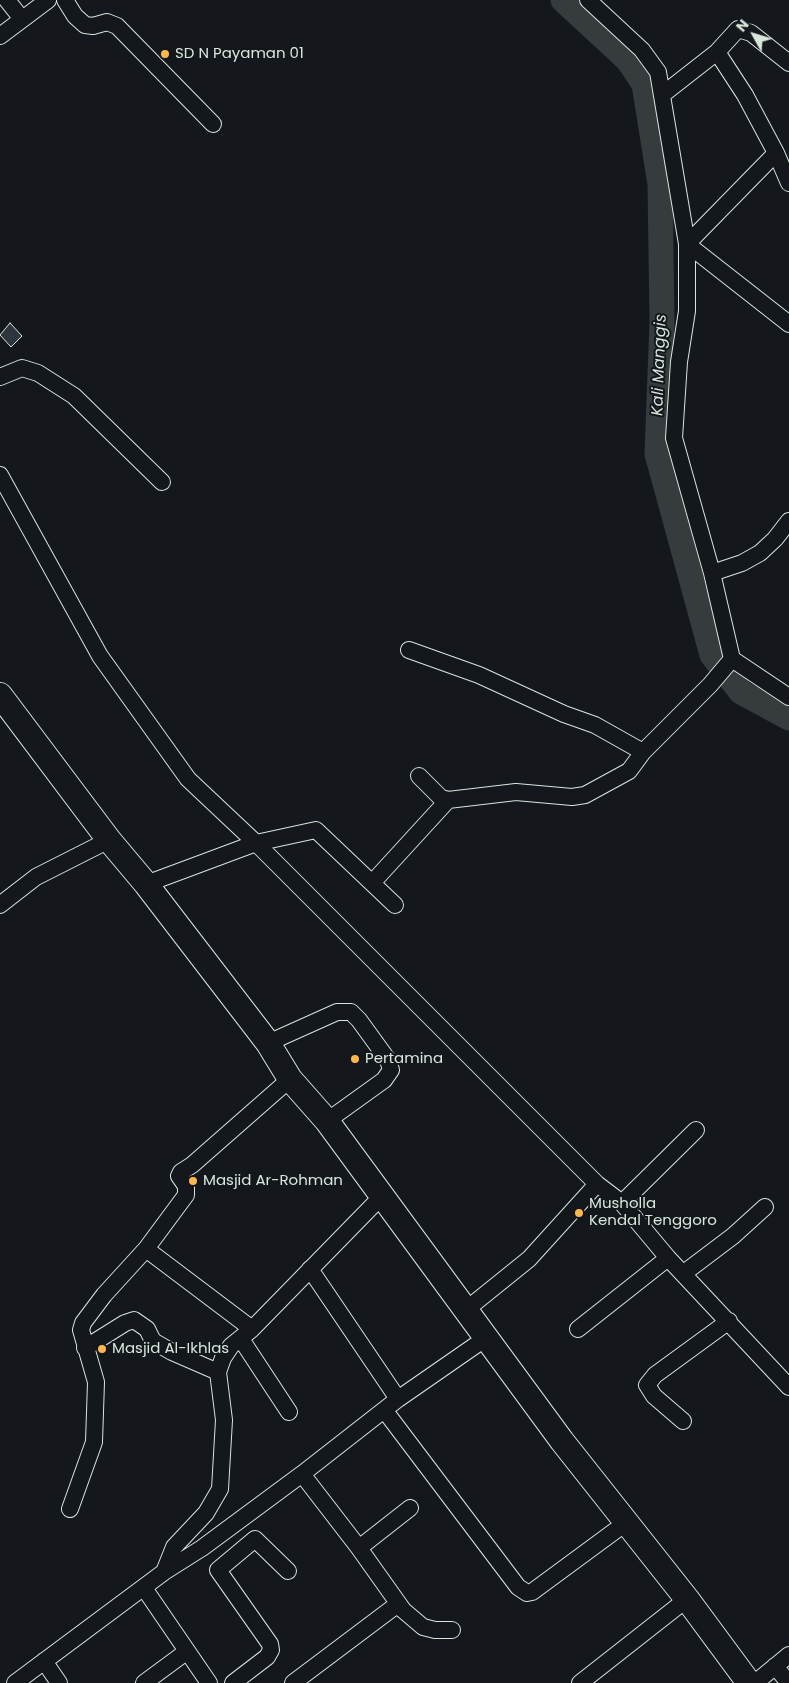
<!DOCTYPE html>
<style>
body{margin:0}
#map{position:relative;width:789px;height:1683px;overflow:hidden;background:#14181c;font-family:Poppins,sans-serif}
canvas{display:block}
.north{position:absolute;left:729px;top:10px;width:50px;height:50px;-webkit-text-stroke:4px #14181c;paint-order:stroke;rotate:309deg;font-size:14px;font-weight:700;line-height:20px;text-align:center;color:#d8e6dc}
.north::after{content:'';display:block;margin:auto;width:18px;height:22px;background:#d8e6dc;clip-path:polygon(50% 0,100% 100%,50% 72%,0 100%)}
</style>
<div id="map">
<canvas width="789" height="1683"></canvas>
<div class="north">N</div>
</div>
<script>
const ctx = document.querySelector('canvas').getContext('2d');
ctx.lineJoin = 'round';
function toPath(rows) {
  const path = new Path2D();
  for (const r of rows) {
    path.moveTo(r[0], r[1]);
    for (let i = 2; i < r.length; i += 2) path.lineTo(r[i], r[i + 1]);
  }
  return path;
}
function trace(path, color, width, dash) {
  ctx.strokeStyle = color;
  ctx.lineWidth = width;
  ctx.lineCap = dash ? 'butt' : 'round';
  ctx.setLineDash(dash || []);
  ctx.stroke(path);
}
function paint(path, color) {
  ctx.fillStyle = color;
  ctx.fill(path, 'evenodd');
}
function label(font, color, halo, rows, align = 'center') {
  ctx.font = font + ' Poppins,sans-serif';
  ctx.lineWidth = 4;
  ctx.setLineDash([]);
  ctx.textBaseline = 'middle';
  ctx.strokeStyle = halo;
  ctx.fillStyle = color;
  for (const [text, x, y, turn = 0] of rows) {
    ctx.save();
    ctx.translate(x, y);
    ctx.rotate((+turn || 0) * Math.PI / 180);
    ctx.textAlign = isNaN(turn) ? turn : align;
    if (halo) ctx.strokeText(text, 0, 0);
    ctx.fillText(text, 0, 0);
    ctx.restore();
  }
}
const river = toPath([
 [563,0,628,60,644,84,660,184,662,321,657,454,712,655,741,692,789,718]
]);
const building = toPath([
 [10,323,22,336,11,347,0,335,10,323]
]);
const minor = toPath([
 [7,0,22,19],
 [65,0,75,16,85,25,93,26,107,22,117,26,213,124],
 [588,0,642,50,658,72,687,244,687,311,679,362,674,438,712,573,732,659,789,697],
 [0,36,48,0],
 [717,52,745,95,776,153],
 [662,95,717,52,738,29,751,33,789,63],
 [789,183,776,153,687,244,789,324],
 [0,377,22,368,38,373,74,396,162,482],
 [0,475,100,656,188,779,256,843,597,1184,622,1203,668,1258,789,1387],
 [712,573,742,563,760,553,775,539,789,521],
 [409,650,479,675,564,714,595,725,643,752],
 [419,776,441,798,448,800,516,792,572,797,585,795,629,771,643,752,710,685,732,659],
 [372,883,448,800],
 [146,884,256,843,316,830,395,905],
 [0,905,36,877,109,840],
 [268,1043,337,1012,351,1012,359,1020,388,1060,391,1070,384,1080,327,1121],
 [622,1203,696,1130],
 [146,1249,252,1329],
 [310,1269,398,1399],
 [684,1273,733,1236,765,1207],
 [467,1309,529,1259,597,1184],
 [578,1329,668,1258],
 [241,1339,289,1412],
 [85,1348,125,1323,134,1320,147,1329,153,1341,172,1352,218,1372],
 [385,1411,518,1587,527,1593,532,1592,627,1522],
 [683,1421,654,1396,647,1385,655,1375,729,1321],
 [302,1474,359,1548,403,1610,423,1627,435,1630,452,1630],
 [70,1509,94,1442,96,1382,81,1330,83,1323,104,1295,146,1249,186,1195,186,1186,179,1176,181,1172,192,1165,290,1079],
 [359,1548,410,1508],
 [164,1572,174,1547,206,1513,220,1489,224,1420,218,1372,223,1358,231,1346,252,1329,381,1197],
 [144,1588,209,1683],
 [44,1661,59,1683],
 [775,1666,788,1682],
 [15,1683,164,1572,202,1548,302,1474,398,1399,486,1338],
 [144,1683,186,1652],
 [233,1683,267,1657,271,1650,270,1644,218,1570,255,1539,288,1571],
 [293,1683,398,1604],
 [580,1683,687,1599],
 [755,1683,789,1655]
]);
const highway = toPath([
 [0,695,109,840,146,884,268,1043,290,1079,327,1121,562,1441,687,1599,749,1683]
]);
const markers = [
 [165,54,5,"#ffb74d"],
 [355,1059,5,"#ffb74d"],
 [193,1181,5,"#ffb74d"],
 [579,1213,5,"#ffb74d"],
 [102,1349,5,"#ffb74d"]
];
const poiNames = [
 ["SD N Payaman 01",175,54],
 ["Pertamina",365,1059],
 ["Masjid Ar-Rohman",203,1181],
 ["Musholla",589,1204],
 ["Kendal Tenggoro",589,1221],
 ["Masjid Al-Ikhlas",112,1349]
];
const waterNames = [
 ["Kali Manggis",660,365,-88]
];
trace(river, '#363b3e', 25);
paint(building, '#2c363c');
trace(building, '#d8e6dc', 1);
trace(minor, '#d8e6dc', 18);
trace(highway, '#d8e6dc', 26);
trace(minor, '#14181c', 16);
trace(highway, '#14181c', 24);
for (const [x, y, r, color] of markers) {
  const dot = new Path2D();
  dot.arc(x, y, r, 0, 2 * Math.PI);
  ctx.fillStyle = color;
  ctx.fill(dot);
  trace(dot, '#14181c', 2);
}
label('15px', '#d8e6dc', '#14181c', poiNames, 'left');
label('italic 16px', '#d8e6dc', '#14181c', waterNames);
</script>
